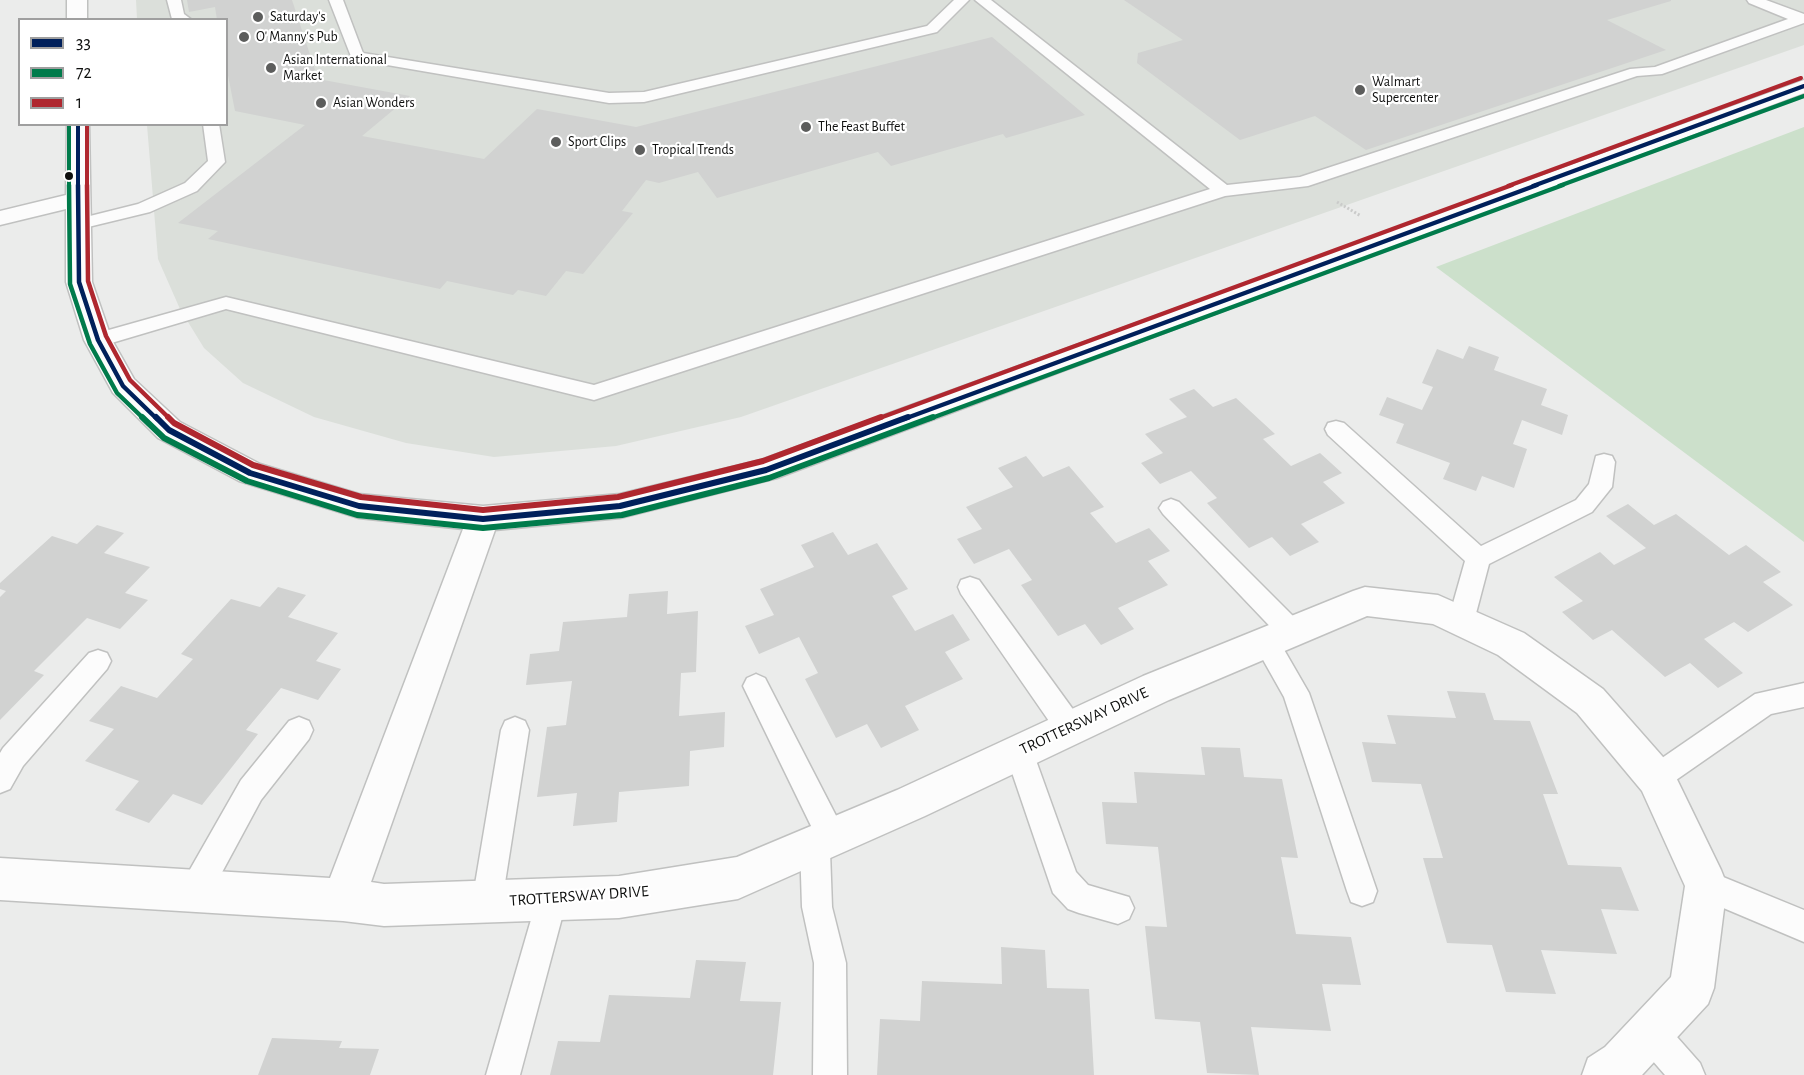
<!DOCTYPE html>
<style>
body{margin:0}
#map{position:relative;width:1804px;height:1075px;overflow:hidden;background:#ebeceb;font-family:"Alegreya Sans",sans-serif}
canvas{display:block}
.legend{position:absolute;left:18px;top:18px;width:210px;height:108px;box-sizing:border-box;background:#fff;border:2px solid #9f9f9f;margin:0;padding:8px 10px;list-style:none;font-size:18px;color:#0f100f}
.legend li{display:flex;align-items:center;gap:12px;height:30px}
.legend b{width:30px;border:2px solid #9f9f9f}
</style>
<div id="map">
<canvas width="1804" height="1075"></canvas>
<ul class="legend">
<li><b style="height:8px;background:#00205b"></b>33</li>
<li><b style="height:8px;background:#007b4b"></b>72</li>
<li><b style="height:8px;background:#af272f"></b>1</li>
</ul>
</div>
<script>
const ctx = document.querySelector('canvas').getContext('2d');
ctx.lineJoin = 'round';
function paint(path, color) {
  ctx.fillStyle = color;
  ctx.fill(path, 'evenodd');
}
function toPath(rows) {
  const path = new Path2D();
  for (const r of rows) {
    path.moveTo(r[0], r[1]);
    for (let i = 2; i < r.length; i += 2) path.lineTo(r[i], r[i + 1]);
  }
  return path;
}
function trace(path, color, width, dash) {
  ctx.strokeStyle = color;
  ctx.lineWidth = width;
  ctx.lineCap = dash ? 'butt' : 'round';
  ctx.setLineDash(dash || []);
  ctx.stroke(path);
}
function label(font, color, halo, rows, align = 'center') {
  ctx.font = font + ' "Alegreya Sans",sans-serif';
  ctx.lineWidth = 4.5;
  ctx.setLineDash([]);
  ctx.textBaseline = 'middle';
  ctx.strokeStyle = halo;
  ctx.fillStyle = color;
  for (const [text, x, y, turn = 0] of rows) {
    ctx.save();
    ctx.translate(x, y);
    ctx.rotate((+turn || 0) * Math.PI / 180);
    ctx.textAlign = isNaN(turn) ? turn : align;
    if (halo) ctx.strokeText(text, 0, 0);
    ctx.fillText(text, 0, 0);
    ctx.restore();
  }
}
const built = toPath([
 [136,0,1804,0,1804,45,741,417,616,446,494,457,406,443,314,417,243,383,204,348,180,309,158,259,147,125,226,124,226,20,137,19]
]);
const green = toPath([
 [1804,127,1804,542,1436,267]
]);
const building = toPath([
 [187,0,292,0,318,79,410,96,362,136,484,159,537,109,636,127,992,37,1085,115,1006,138,1003,134,891,166,878,152,717,198,698,172,659,183,646,180,622,211,633,213,583,274,566,271,546,296,518,290,513,295,447,281,440,289,208,239,218,231,178,223,305,125,235,111,226,65,226,20,217,20,215,7,189,12],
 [1124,0,1671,0,1671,1,1607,20,1666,50,1366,150,1315,116,1240,140,1137,63,1138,53,1183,40],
 [1469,346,1499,357,1494,370,1547,389,1541,405,1568,415,1562,435,1522,420,1513,444,1527,449,1514,488,1482,476,1476,491,1443,479,1450,463,1396,443,1404,424,1379,415,1387,397,1422,410,1433,387,1422,383,1437,349,1463,359],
 [1194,389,1213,407,1236,398,1275,434,1263,439,1291,466,1320,453,1342,473,1323,482,1345,503,1301,524,1319,542,1290,556,1272,537,1249,548,1207,503,1217,498,1191,471,1160,484,1141,463,1163,453,1145,434,1187,417,1169,399],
 [1026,456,1043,477,1069,466,1104,507,1090,513,1116,543,1149,528,1170,551,1148,561,1168,585,1118,608,1134,629,1101,645,1085,624,1058,636,1021,585,1032,580,1009,549,974,564,957,539,982,529,966,507,1013,487,998,468],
 [1628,504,1654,525,1676,514,1729,555,1746,545,1781,572,1763,582,1793,605,1748,632,1734,622,1704,639,1743,673,1718,688,1690,663,1665,677,1612,630,1593,640,1562,612,1583,601,1554,577,1600,552,1614,565,1646,548,1606,516],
 [97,525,124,533,104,553,150,567,125,593,148,600,120,629,87,618,34,671,44,675,0,720,0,597,6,591,0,589,0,583,52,536,77,544],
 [833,532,848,555,877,543,908,589,892,596,915,631,953,614,970,640,945,652,963,679,905,706,919,730,881,748,867,724,836,738,805,679,818,673,799,637,759,654,745,626,774,615,760,589,814,567,801,545],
 [278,587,306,595,288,617,338,633,316,661,341,669,318,700,281,688,246,730,258,734,202,805,173,794,149,823,115,810,139,781,85,761,114,729,89,721,121,686,157,698,193,659,181,654,231,599,260,607],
 [668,591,667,614,698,611,696,672,681,673,679,716,725,712,724,747,690,751,689,786,619,792,617,822,573,826,577,793,537,797,547,727,566,725,572,681,526,685,530,654,559,651,563,622,627,617,629,594],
 [1447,691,1485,693,1494,720,1530,721,1558,794,1543,794,1568,865,1621,867,1639,911,1601,909,1617,954,1541,950,1556,994,1506,992,1492,945,1447,943,1423,858,1443,858,1421,784,1372,782,1362,742,1396,744,1387,715,1456,718],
 [1201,747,1240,748,1244,777,1282,779,1298,858,1281,857,1296,934,1351,937,1361,985,1322,984,1331,1031,1251,1027,1259,1075,1207,1073,1200,1022,1155,1019,1145,926,1167,927,1158,847,1106,844,1102,802,1137,803,1134,772,1205,775],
 [1001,947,1045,950,1047,988,1089,989,1094,1075,877,1075,880,1019,920,1021,922,981,1002,984],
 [696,960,746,962,740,1001,781,1002,773,1075,550,1075,558,1041,600,1042,609,995,690,998],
 [272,1038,342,1041,339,1048,379,1049,370,1075,258,1075]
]);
const path = toPath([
 [1337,202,1361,216]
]);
const service = toPath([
 [167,0,181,0,184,14,192,20,172,19,167,0],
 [329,0,343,0,363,53,609,93,644,92,927,26,954,0,969,0,937,32,644,102,609,103,352,59,329,0],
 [975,0,991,0,1227,185,1300,177,1630,69,1655,67,1788,19,1749,3,1747,0,1766,0,1804,14,1804,23,1662,74,1637,76,1308,186,1225,196,594,400,226,309,98,347,91,345,88,340,91,335,226,297,594,385,1210,189,975,0],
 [203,124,219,124,225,162,197,191,150,212,80,229,74,228,71,224,74,220,138,204,185,183,208,161,203,124],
 [1336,421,1344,423,1481,546,1576,500,1589,484,1596,456,1604,454,1612,456,1615,462,1612,487,1592,512,1489,564,1474,621,1470,629,1461,632,1452,629,1448,621,1465,561,1328,435,1325,429,1328,423,1336,421],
 [1171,499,1179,502,1300,623,1304,631,1300,639,1291,642,1282,639,1163,514,1159,508,1163,502,1171,499],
 [970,577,979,580,1080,719,1084,728,1080,737,1070,741,1060,737,961,594,958,587,961,580,970,577],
 [1266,631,1275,634,1309,693,1377,891,1373,902,1362,906,1351,902,1347,891,1284,697,1253,642,1257,634,1266,631],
 [98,650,107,653,111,661,107,669,23,766,10,789,0,793,0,753,3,748,89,653,98,650],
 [756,674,765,678,847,837,842,847,830,851,832,907,846,963,847,1075,813,1075,814,963,802,907,800,844,804,834,813,830,743,686,747,678,756,674],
 [1804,683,1804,707,1771,714,1666,787,1656,791,1646,787,1642,778,1646,769,1755,694,1804,683],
 [299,717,309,721,313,730,309,739,261,800,206,902,195,906,184,902,180,891,184,880,241,780,289,721,299,717],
 [515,717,525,721,529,730,502,902,498,913,487,917,476,913,472,902,501,730,505,721,515,717],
 [1019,739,1029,743,1033,752,1076,872,1088,885,1129,897,1134,908,1129,919,1118,924,1079,913,1068,909,1053,893,1005,752,1009,743,1019,739],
 [1706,870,1804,910,1804,942,1695,896,1691,885,1695,874,1706,870],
 [552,884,563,888,567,899,520,1075,486,1075,537,899,541,888,552,884],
 [1650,1015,1662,1020,1700,1063,1705,1075,1665,1075,1638,1044,1633,1032,1638,1020,1650,1015]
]);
const minor = toPath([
 [67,0,87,0,87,20,67,20,67,0],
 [1804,80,1804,93,777,478,620,518,495,530,371,882,384,884,619,876,737,857,897,790,1143,676,1353,591,1365,587,1438,595,1524,633,1603,689,1670,765,1721,870,1727,885,1714,988,1708,1004,1642,1075,1582,1075,1588,1058,1605,1047,1671,977,1685,886,1642,791,1577,713,1498,655,1433,624,1367,616,1169,700,925,816,738,899,619,918,384,926,343,921,0,900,0,858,330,878,463,529,359,518,239,481,158,438,113,393,84,340,66,282,66,209,0,225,0,211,66,195,67,124,89,124,92,282,112,340,134,379,180,422,260,464,359,494,483,506,620,494,761,460,1804,80]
]);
const bus1Far2 = toPath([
 [78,124,78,186],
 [1533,186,1804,86]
]);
const bus1Far1 = toPath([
 [78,185,79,282,98,340,123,386,157,419],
 [904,419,1537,185]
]);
const bus1 = toPath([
 [156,417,169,430,250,473,359,506,483,519,620,506,766,470,908,417]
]);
const bus2Far2 = toPath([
 [69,124,69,186],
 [1559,186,1804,96]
]);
const bus2Far1 = toPath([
 [69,185,70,284,90,344,117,393,144,419],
 [929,419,1563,185]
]);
const bus2 = toPath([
 [142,417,164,438,247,481,357,515,483,528,622,515,769,478,933,417]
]);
const bus3Far2 = toPath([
 [87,124,87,186],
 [1508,186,1801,78]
]);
const bus3Far1 = toPath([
 [87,185,88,281,106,336,130,380,170,419],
 [877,419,1512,185]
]);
const bus3 = toPath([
 [168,417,174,423,253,465,361,497,483,510,618,497,763,461,881,417]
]);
const markers = [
 [258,17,6,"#5c5d5c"],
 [244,37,6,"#5c5d5c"],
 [271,68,6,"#5c5d5c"],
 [1360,90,6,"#5c5d5c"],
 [321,103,6,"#5c5d5c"],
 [806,127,6,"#5c5d5c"],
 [556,142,6,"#5c5d5c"],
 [640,150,6,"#5c5d5c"],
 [69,176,5,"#0f100f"]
];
const farPoinames = [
 ["Saturday's",270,17],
 ["O' Manny's Pub",256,37],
 ["Asian International",283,60],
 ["Market",283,76],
 ["Walmart",1372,82],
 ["Supercenter",1372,98],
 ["Asian Wonders",333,103],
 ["The Feast Buffet",818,127],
 ["Sport Clips",568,142],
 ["Tropical Trends",652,150]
];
const streetNames = [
 ["TROTTERSWAY DRIVE",1084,721,-25],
 ["TROTTERSWAY DRIVE",579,896,-4]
];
paint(built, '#dbdfda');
paint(green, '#cce0cb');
paint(building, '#d1d2d1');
trace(service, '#c0c1c0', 3);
trace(minor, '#c0c1c0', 3);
trace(path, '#cacbca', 3, [2, 2]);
paint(service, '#fcfcfc');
paint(minor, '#fcfcfc');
trace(bus1Far2, '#00205b', 4);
trace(bus1Far1, '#00205b', 4.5);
trace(bus1, '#00205b', 6);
trace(bus2Far2, '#007b4b', 4);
trace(bus2Far1, '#007b4b', 4.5);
trace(bus2, '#007b4b', 6);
trace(bus3Far2, '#af272f', 4);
trace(bus3Far1, '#af272f', 4.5);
trace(bus3, '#af272f', 6);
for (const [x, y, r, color] of markers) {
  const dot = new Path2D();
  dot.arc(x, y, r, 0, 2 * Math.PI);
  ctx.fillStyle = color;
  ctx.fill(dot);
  trace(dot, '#fff', 2);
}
label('14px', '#0f100f', '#fff', farPoinames, 'left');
label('16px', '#0f100f', '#fff', streetNames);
</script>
